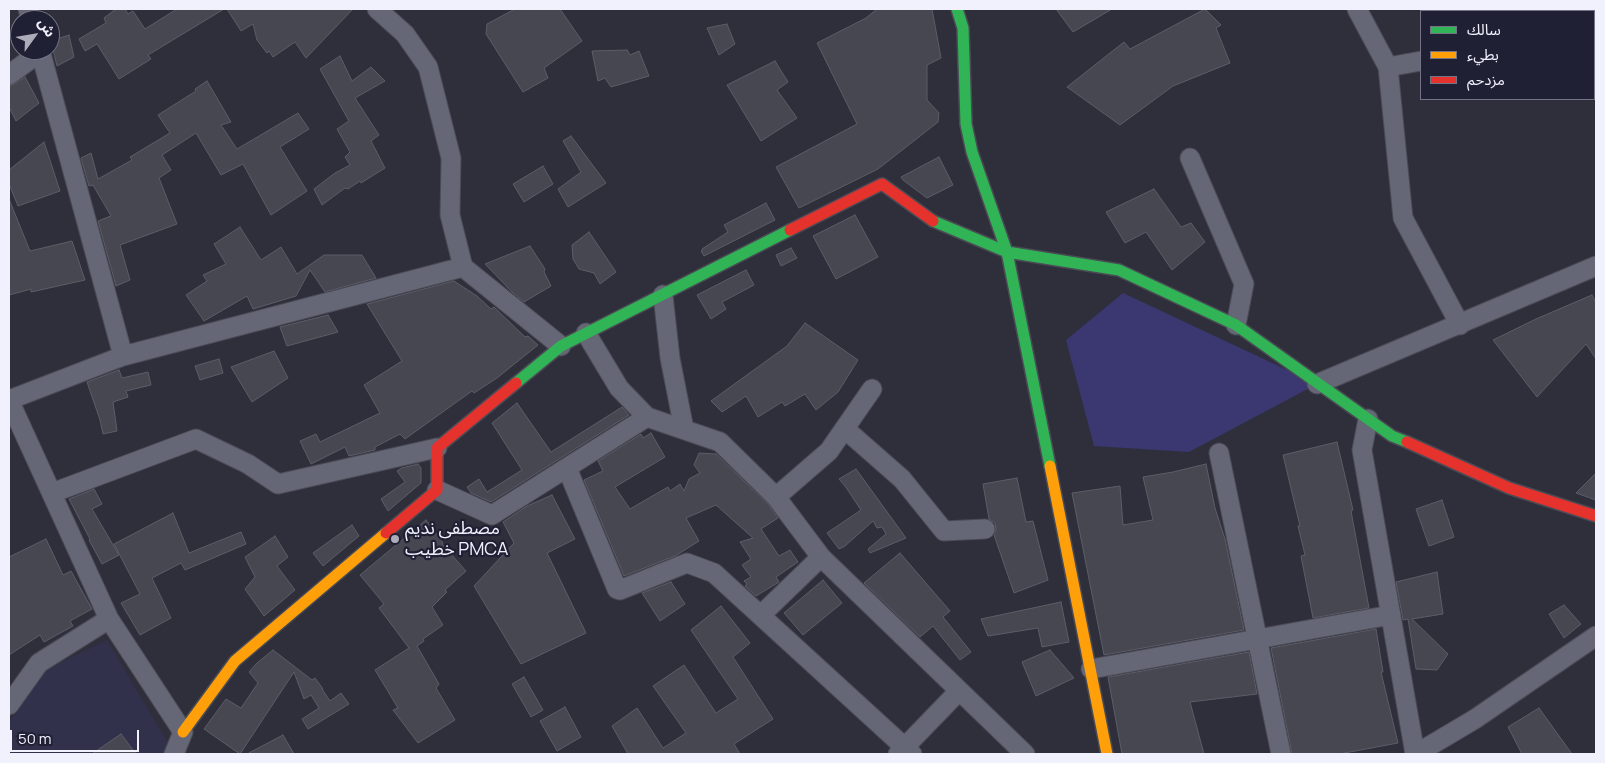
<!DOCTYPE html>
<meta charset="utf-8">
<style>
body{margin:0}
#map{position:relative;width:1605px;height:763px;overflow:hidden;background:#2e2f3b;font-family:Manrope,"Noto Sans Arabic",sans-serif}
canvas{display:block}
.frame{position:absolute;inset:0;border:10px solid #f0f1fd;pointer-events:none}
.legend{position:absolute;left:1420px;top:10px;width:175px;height:90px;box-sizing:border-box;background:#202035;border:1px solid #737485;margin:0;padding:6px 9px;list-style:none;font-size:15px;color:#f0f1fd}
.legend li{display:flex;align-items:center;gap:10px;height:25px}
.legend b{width:25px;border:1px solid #737485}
.north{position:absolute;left:10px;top:10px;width:50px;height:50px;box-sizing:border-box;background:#202035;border:1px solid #737485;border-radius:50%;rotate:58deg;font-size:14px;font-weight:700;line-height:20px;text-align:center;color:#f0f1fd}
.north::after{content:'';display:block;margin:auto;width:18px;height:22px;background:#acadb9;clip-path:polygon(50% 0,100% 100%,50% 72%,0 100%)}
.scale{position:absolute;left:10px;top:730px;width:129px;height:22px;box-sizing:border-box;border:2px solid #f0f1fd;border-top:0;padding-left:6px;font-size:15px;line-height:18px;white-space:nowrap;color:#f0f1fd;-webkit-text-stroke:4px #202035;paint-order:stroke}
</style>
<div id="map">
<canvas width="1605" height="763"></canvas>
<div class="frame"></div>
<ul class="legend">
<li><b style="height:6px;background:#30b455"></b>سالك</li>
<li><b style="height:6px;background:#ff9f0a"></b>بطيء</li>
<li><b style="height:6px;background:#e5322d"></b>مزدحم</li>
</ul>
<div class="north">ش</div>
<div class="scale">50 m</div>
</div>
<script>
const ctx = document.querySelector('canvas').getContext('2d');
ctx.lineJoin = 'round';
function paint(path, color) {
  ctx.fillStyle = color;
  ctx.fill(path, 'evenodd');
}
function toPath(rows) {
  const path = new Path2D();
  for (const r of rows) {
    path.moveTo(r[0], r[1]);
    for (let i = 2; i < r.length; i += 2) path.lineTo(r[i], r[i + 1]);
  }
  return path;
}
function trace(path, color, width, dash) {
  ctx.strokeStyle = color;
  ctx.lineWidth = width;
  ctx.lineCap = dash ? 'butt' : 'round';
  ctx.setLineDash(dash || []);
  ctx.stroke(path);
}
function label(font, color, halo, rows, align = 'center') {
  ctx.font = font + ' Manrope,"Noto Sans Arabic",sans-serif';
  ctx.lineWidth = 4.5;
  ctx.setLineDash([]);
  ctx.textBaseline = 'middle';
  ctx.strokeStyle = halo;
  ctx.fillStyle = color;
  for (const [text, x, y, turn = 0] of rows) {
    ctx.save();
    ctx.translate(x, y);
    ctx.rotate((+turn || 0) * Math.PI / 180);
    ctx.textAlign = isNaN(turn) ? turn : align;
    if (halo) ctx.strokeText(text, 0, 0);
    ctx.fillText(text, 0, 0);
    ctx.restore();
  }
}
const built = toPath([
 [107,640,168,743,166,754,9,754,9,722,47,669]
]);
const green = toPath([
 [1123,293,1317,384,1189,452,1094,446,1066,340]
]);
const building = toPath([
 [116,9,125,9,128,14,133,11,145,29,177,9,224,9,148,55,151,59,119,79,97,44,85,51,79,39,106,23,104,18,116,9],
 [227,9,353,9,306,58,295,42,273,57,269,51,267,53,257,40,253,24,241,31,227,9],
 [515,9,560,9,582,41,544,68,548,78,523,92,486,34,487,24,515,9],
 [877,9,932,9,941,58,927,65,927,100,939,113,938,122,878,169,799,208,776,167,857,124,817,43,866,18,877,9],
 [1056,9,1112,9,1073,32,1056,9],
 [1205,9,1221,25,1216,28,1230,63,1173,86,1120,125,1067,87,1124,42,1130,49,1205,9],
 [727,24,735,44,719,55,707,28,727,24],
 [69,35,74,57,57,66,51,41,69,35],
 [627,50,630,55,639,51,649,76,611,87,605,78,598,81,592,51,627,50],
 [340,56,352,81,371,67,385,81,355,98,379,135,371,141,385,168,361,183,360,181,348,189,345,188,322,205,314,189,335,173,350,165,345,157,350,152,337,129,349,121,320,69,340,56],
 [775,61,788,82,777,90,797,118,761,141,727,85,775,61],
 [25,77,39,103,16,121,9,107,9,86,15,84,25,77],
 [207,81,231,122,221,125,237,149,298,113,309,129,280,147,307,191,271,215,243,164,221,175,196,133,162,155,171,170,159,178,177,224,120,245,130,280,116,286,98,221,111,216,93,185,89,186,81,158,91,153,98,179,132,160,130,157,170,133,158,115,196,91,195,89,207,81],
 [571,136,606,183,568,207,558,189,581,172,563,141,571,136],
 [44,142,60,191,18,206,9,184,9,170,44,142],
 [939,157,953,185,927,198,903,180,901,177,939,157],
 [543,166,553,184,524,202,513,184,543,166],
 [1154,189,1181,227,1191,223,1205,242,1172,270,1146,232,1125,243,1106,212,1154,189],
 [9,199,30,251,72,241,85,280,31,292,31,289,9,295,9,199],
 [766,203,775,220,704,256,701,251,703,250,702,249,728,232,724,225,766,203],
 [855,215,878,257,836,279,813,236,855,215],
 [240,227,261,260,281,247,297,274,324,255,362,255,376,278,325,292,310,270,296,296,253,309,247,296,204,321,186,295,207,281,203,275,226,264,214,244,240,227],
 [589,232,616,272,600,284,594,273,579,269,573,259,572,245,589,232],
 [530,246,545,269,544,272,551,286,524,302,513,293,485,264,530,246],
 [791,248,797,258,781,266,776,255,791,248],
 [746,270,754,285,722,302,726,309,711,319,697,295,746,270],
 [454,281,477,296,491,309,494,307,525,337,528,336,538,345,497,378,474,393,472,391,405,439,400,434,375,447,375,450,349,456,345,447,311,464,300,441,316,434,320,442,380,413,364,385,402,361,367,304,454,281],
 [1592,295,1596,303,1596,359,1586,344,1537,397,1493,340,1536,319,1592,295],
 [328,315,338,332,287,346,280,327,328,315],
 [805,323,858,360,838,392,816,410,805,394,785,406,782,402,758,417,746,396,722,412,711,401,787,346,805,323],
 [274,351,288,378,252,402,231,367,274,351],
 [219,359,223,373,200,380,195,366,219,359],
 [119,370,122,378,148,372,151,385,126,391,128,397,113,402,117,431,103,434,100,420,87,382,119,370],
 [517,403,551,452,622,407,629,415,491,502,471,493,467,487,479,479,487,492,522,470,492,423,517,403],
 [651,433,665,457,615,487,630,509,668,487,670,491,680,484,684,491,689,479,700,473,694,465,699,453,716,454,768,504,778,518,761,529,779,556,790,550,798,562,776,577,779,582,756,596,745,586,747,584,744,581,751,577,742,565,751,559,740,542,753,538,716,505,686,518,699,541,675,556,624,576,584,480,603,471,598,461,641,434,643,438,651,433],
 [1337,442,1353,510,1351,511,1369,608,1313,618,1301,556,1305,555,1298,526,1300,526,1283,455,1337,442],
 [418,464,421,468,421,483,388,511,381,499,405,482,397,471,402,468,418,464],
 [1206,464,1215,508,1225,539,1244,630,1104,655,1072,493,1120,486,1123,525,1153,520,1143,477,1173,472,1206,464],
 [856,469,906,538,870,553,868,549,886,534,882,527,877,528,873,521,845,546,839,549,827,533,861,510,845,486,839,479,856,469],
 [1596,473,1596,500,1576,493,1596,473],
 [1017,478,1026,522,1033,521,1048,580,1014,593,994,535,996,529,995,523,989,519,983,484,1017,478],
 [94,489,102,504,92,509,119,555,102,564,89,540,90,539,69,499,94,489],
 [552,495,575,539,547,553,586,633,521,664,474,586,514,543,503,522,527,506,552,495],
 [1442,500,1454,537,1429,546,1416,509,1442,500],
 [173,513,189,553,241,532,246,544,185,570,181,563,152,578,171,618,140,635,121,603,140,594,114,544,173,513],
 [426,520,443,543,442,544,466,571,445,590,447,592,432,607,443,625,423,639,424,641,417,646,439,684,436,688,455,720,418,743,393,710,398,708,375,670,409,648,379,608,384,604,360,575,426,520],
 [352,525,359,536,323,566,313,553,352,525],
 [275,536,288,557,277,566,295,590,264,616,245,589,255,577,245,557,275,536],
 [46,539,63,575,71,571,92,609,70,621,73,626,44,642,40,635,9,655,9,557,46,539],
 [900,553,950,611,943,617,971,652,960,660,933,626,920,637,864,583,900,553],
 [1437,572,1443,614,1412,619,1448,654,1437,670,1416,669,1408,619,1403,620,1396,582,1437,572],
 [823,580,842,603,803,635,784,613,823,580],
 [671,582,685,604,660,621,642,593,671,582],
 [1061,602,1069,642,1042,647,1038,628,988,636,981,619,1061,602],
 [1564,605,1581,624,1564,638,1549,614,1564,605],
 [721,606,750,643,733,657,773,719,734,744,740,754,628,754,612,726,637,708,663,748,686,733,653,686,684,665,716,713,738,699,691,630,721,606],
 [1376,629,1383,672,1381,672,1398,743,1339,754,1292,754,1271,648,1376,629],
 [273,650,312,680,315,678,323,689,322,689,330,701,341,693,349,704,308,729,302,719,319,708,311,695,304,699,294,672,240,754,204,729,226,699,241,708,258,683,249,672,257,663,273,650],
 [1050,650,1074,678,1036,696,1022,662,1050,650],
 [1249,652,1257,694,1190,702,1204,754,1122,754,1108,677,1249,652],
 [524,677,543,710,531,717,512,684,524,677],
 [565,707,581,737,557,751,540,721,565,707],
 [1539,708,1572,754,1522,754,1508,727,1539,708],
 [121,734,136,754,92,754,121,734],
 [283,735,294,754,247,754,283,735]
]);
const street = toPath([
 [28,9,31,20],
 [377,9,405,34,428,67,451,158,450,215,463,267],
 [1357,9,1388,67,1403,218,1460,325],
 [1536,9,1537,11],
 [40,50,123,356],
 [1388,67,1421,61],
 [9,75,40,52],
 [1190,158,1244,284,1236,325],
 [663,295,670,358,684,429],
 [586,333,619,388,647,417,720,442,776,497,821,557,1025,754],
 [1317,384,1596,266],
 [9,400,123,356,463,267,561,346],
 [9,400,109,619,183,732,174,754],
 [1368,419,1362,450,1415,754],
 [845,429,902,479,944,531,985,529],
 [1219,453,1281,754],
 [567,468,617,589,620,590,687,563,714,573,912,754],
 [437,490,492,515,647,417],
 [52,493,196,439,248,464,278,484,437,448],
 [776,497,829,451,872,389],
 [761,615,821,557],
 [1091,669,1391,615],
 [9,705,39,663,109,619],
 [898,754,959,691],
 [1416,754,1475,719,1596,636]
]);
const fast = toPath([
 [957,9,963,28,966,124,972,152,1007,252,1050,466],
 [933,221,1007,252,1119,270,1236,325,1392,436,1407,442],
 [516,383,561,346,790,230]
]);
const slow = toPath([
 [1050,466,1107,754],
 [183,732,235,661,386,533]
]);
const jam = toPath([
 [790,230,882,184,933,221],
 [1407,442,1509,488,1596,516],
 [386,533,437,490,437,448,516,383]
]);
const markers = [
 [395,539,5,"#acadb9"]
];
const poiNames = [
 ["مصطفى نديم",405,529],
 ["خطيب PMCA",405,550]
];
paint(built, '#31314b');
paint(green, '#3a3771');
paint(building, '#464751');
trace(building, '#5c5d67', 1);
trace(street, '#4a4b55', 21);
trace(fast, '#4a4b55', 14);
trace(slow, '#4a4b55', 14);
trace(jam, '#4a4b55', 14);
trace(street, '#656676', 19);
trace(fast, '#30b455', 11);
trace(slow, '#ff9f0a', 11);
trace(jam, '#e5322d', 11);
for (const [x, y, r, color] of markers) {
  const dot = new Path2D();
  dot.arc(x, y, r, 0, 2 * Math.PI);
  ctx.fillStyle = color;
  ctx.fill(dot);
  trace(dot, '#202035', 2);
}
label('18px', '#f0f1fd', '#202035', poiNames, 'left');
</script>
